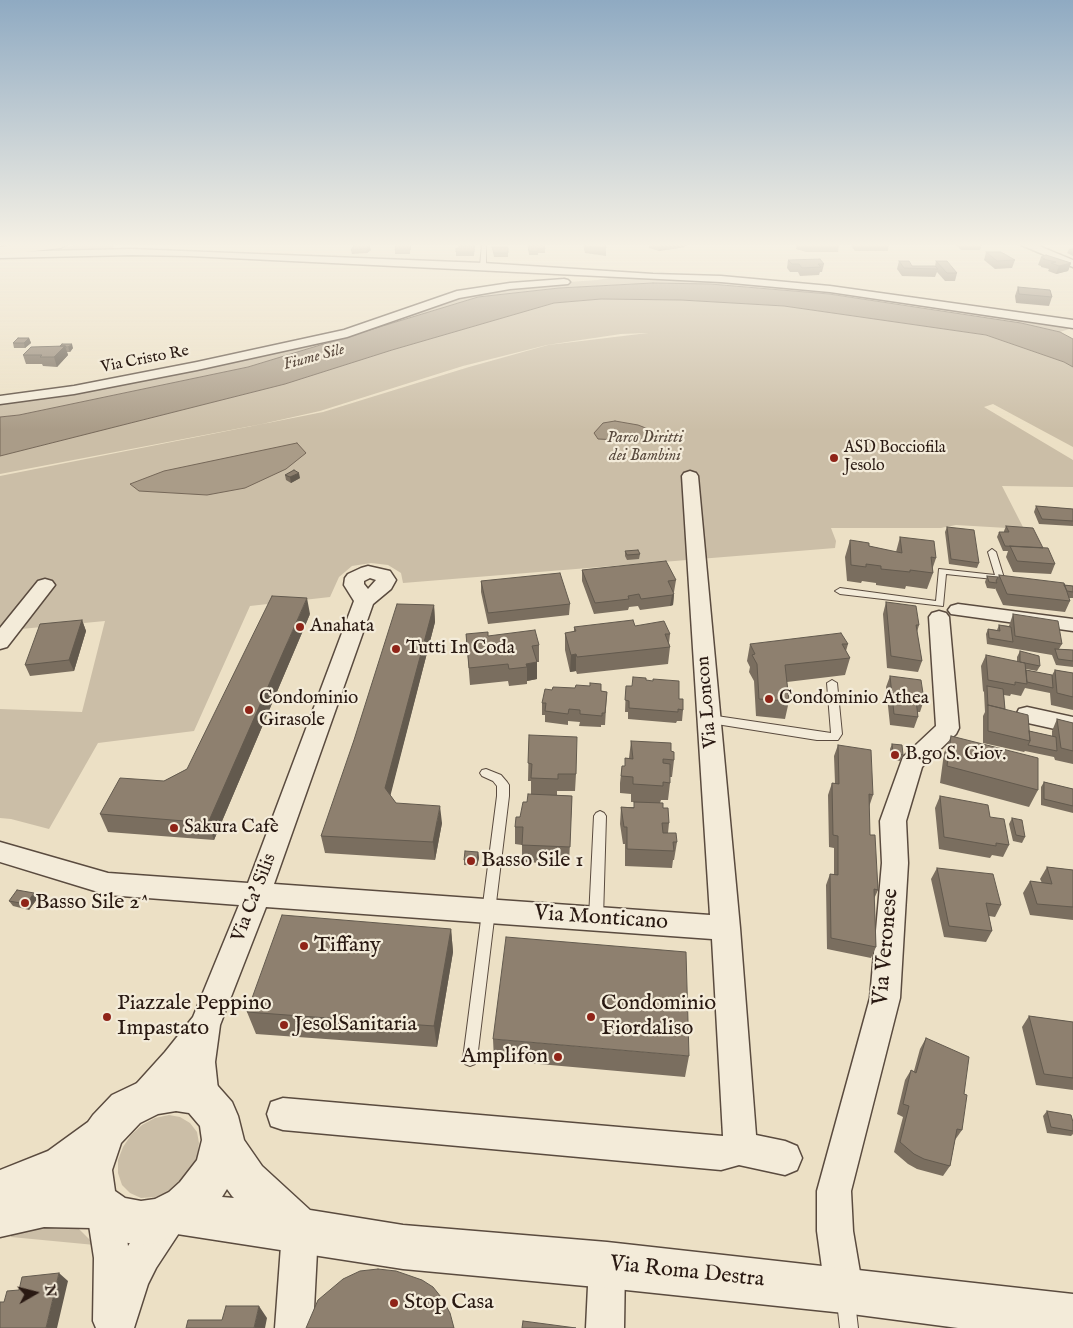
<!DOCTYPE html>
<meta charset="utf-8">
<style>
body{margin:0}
#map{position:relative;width:1073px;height:1328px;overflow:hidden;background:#ece0c5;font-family:"IM FELL English",serif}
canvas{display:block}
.north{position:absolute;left:10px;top:1268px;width:50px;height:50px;-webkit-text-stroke:4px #f3ebd9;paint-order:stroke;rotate:82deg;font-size:14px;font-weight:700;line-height:20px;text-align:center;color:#291912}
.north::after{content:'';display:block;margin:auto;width:18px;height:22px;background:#291912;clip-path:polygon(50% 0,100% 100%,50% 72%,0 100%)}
</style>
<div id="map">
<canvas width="1073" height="1328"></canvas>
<div class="north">N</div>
</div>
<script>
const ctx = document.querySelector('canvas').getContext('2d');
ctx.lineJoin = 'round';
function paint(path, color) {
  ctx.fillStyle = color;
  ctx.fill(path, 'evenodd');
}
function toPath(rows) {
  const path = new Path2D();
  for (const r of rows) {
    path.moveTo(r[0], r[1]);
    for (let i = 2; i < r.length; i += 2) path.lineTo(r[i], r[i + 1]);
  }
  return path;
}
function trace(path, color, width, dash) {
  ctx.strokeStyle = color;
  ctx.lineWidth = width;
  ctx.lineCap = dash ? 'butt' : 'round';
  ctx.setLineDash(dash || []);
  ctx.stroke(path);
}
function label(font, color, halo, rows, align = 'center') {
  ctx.font = font + ' "IM FELL English",serif';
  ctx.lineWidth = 4.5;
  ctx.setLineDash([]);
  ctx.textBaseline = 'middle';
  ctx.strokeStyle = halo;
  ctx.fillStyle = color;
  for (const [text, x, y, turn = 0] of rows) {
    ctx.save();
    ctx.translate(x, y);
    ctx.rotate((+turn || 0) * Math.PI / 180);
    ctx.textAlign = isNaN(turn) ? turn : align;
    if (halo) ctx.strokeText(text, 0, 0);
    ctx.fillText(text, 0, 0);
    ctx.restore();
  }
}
const green = toPath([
 [89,244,115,244,113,247,116,251,23,252],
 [614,277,774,283,1064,325,1069,329,1060,332,1021,323,906,305,829,294,768,289,710,284,653,283,559,288,478,297,248,367,19,415,0,417,0,400,74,390,347,333,457,295,510,286,597,280],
 [601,299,681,300,784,306,986,335,1064,362,1073,367,1073,447,993,404,984,407,1073,460,1073,487,1002,486,1024,529,956,525,941,528,831,528,836,541,835,548,403,583,401,573,388,565,371,563,352,566,339,577,330,597,250,606,194,731,98,743,49,829,11,819,0,818,0,709,82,712,105,621,0,631,0,476,323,412,469,367,548,345,648,333,621,334,547,345,463,366,320,411,262,424,0,474,0,456,285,384,392,350,554,303],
 [169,1115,180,1117,190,1123,197,1132,199,1143,197,1157,191,1170,182,1182,169,1192,155,1197,141,1198,130,1193,122,1185,118,1173,118,1160,123,1147,131,1135,142,1125,155,1118],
 [73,1223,95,1245,11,1237,12,1228]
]);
const water = toPath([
 [653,283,710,284,829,294,1021,323,1060,332,1073,339,1073,367,1064,362,986,335,784,306,681,300,601,299,554,303,392,350,285,384,0,456,0,417,19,415,248,367,478,297,559,288,653,283],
 [615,421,638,425,661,434,666,438,660,442,598,439,594,433,603,423,615,421],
 [297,443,306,453,286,469,245,488,207,495,139,491,130,484,164,471,297,443]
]);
const service = toPath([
 [482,244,486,244,486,266,483,268,480,266,482,244],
 [992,549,996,552,1004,578,1003,580,946,574,943,606,840,594,835,591,840,588,936,601,939,569,995,575,988,552,992,549],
 [832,680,837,683,842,734,838,740,817,740,710,723,706,722,705,719,706,716,710,715,831,733,827,683,832,680],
 [486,769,501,775,507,782,509,785,509,796,477,1059,475,1064,470,1066,465,1064,463,1059,497,796,497,786,493,781,482,776,480,773,482,770,486,769],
 [600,811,604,813,606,816,603,918,601,922,596,924,591,922,589,918,594,816,596,813,600,811],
 [846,1293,852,1296,855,1302,858,1328,840,1328,837,1302,840,1296,846,1293]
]);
const minor = toPath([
 [1019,244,1034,244,1073,260,1073,267,1019,244],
 [132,249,483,263,653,274,721,276,830,286,1073,320,1073,328,830,292,721,282,189,256,132,255,0,258,0,252,132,249],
 [564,279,568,280,570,282,568,284,510,289,459,298,347,337,197,370,74,394,0,404,0,396,74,386,197,362,344,330,457,291,510,283,564,279],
 [690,471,696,473,698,476,740,928,756,1135,785,1141,797,1146,802,1158,797,1170,785,1175,739,1165,721,1170,283,1130,271,1126,267,1114,271,1102,283,1098,723,1136,712,939,266,907,220,1025,215,1062,219,1099,214,1110,203,1115,192,1110,187,1099,185,1077,159,1105,148,1110,137,1105,132,1094,137,1083,165,1052,193,1017,239,905,108,895,0,862,0,842,108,873,248,883,354,601,344,585,345,578,348,574,361,568,368,566,390,571,396,580,391,589,373,604,274,884,710,915,682,476,684,473,690,471],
 [370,578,376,580,368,589,364,584,364,581,370,578],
 [45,579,52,581,55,585,7,647,0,649,0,628,38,581,45,579],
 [958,604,1073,619,1073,631,951,614,948,610,951,606,958,604],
 [939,611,946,613,949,617,959,728,956,734,922,767,906,821,908,863,900,998,851,1191,853,1231,863,1290,857,1303,844,1309,831,1303,825,1290,817,1231,817,1191,870,998,882,863,880,821,903,757,936,726,929,617,932,613,939,611],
 [1027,707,1073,717,1073,733,1019,721,1016,715,1019,709,1027,707],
 [105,1194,117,1200,123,1212,128,1246,153,1207,166,1202,179,1207,184,1220,179,1233,156,1268,148,1284,134,1328,96,1328,93,1321,94,1258,87,1212,93,1200,105,1194],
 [300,1214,313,1219,318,1232,313,1328,275,1328,282,1232,287,1219,300,1214],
 [607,1247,620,1252,625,1265,624,1328,586,1328,589,1265,594,1252,607,1247]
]);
const tertiary = toPath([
 [176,1071,185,1072,217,1085,232,1102,238,1116,244,1140,262,1166,310,1210,403,1225,607,1242,1073,1294,1073,1328,958,1328,844,1313,607,1288,403,1269,177,1234,156,1243,141,1245,116,1241,101,1234,92,1228,44,1227,0,1237,0,1170,48,1151,88,1122,93,1115,112,1095,154,1075,176,1071],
 [176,1111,189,1113,200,1126,202,1140,197,1160,180,1182,169,1192,155,1199,141,1201,125,1198,115,1191,112,1170,121,1143,140,1123,158,1114,176,1111],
 [227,1189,232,1196,234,1198,222,1197,227,1189]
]);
const primary = toPath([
 [22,244,68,244,61,248,0,255,0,247,22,244]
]);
const wall = toPath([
 [369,244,371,250,367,253,352,254,351,250],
 [411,244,410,254,395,254,395,250],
 [459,244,475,244,474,256,456,256,456,252,459,248],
 [583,244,605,244,606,248,606,256,585,253],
 [649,244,688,244,688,246,685,246,685,247,659,251,649,248],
 [797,244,839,244,838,252,806,252,796,249],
 [851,244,889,244,888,251,855,251,851,246],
 [955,244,982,244,980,250,961,250],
 [528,246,545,249,545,253,538,253,538,255,529,255],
 [492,247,508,247,508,257,494,257],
 [1073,248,1073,256,1067,253,1069,249],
 [986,252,1015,260,1012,268,995,269,984,260],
 [1041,257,1071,263,1068,271,1056,274,1048,271,1049,269,1041,267,1041,266,1038,265],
 [788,260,824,264,822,272,820,272,819,275,800,276,798,272,790,272,787,268],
 [899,261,912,266,935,266,936,261,957,273,955,281,945,281,937,272,935,277,902,276,897,269],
 [1018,287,1052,297,1049,306,1016,303,1015,296],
 [29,338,31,343,25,348,14,348,13,343],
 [60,346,73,348,70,352,67,352,68,355,57,367,43,366,42,364,26,364,23,355],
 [285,475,300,478,291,483,286,480],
 [1036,506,1073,509,1073,526,1039,524,1034,512],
 [1006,526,1043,548,1055,564,1051,574,1013,572,1006,557,1008,551,1003,551,997,537,999,532,1004,532,1004,531],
 [947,527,979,563,977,568,949,564,945,532],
 [900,537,936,558,932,570,933,573,927,589,906,586,905,589,876,585,876,583,862,581,861,583,847,581,845,557,850,540,869,546,896,552],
 [625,551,640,554,639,559,627,560,625,556],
 [582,570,676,580,674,592,673,592,674,594,673,605,670,606,640,610,638,606,629,607,628,610,594,614,582,581],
 [999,575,1073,586,1073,598,1069,598,1070,601,1065,612,1003,605,995,588,995,589,987,588,985,582,987,576,998,577],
 [481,581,570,604,569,615,488,624,481,592],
 [886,602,919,625,917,632,922,661,918,672,887,668,883,614],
 [434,605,435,622,390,795,396,803,442,823,435,860,325,853,321,836],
 [310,614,214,840,108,832,100,814,187,769],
 [1013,614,1062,644,1059,649,1073,650,1073,667,1056,665,1052,655,987,644,986,634,988,629,997,630,999,625,1009,626],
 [82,620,86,631,74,671,30,676,25,665],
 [635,626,670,634,669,643,670,647,668,664,577,674,576,671,570,672,565,650,565,633,574,632,574,627],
 [466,634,488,636,539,645,539,662,537,662,537,679,527,681,527,684,509,686,508,681,470,685],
 [750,644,848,644,846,651,850,658,845,675,787,682,789,701,785,719,756,716,754,681,749,672,750,667,747,661],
 [1020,651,1040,666,1037,671,1026,669,1026,670,1052,675,1055,670,1073,673,1073,710,1051,705,1050,693,1025,688,1021,696,1011,694,1010,696,1004,695,1005,709,1029,731,1052,736,1052,731,1057,719,1073,723,1073,764,1055,760,1054,757,1025,751,1024,752,983,743,983,716,985,712,984,692,983,691,981,666,986,655,1017,662,1017,657],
 [890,676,924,700,920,712,918,712,918,717,914,728,890,725,886,687],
 [646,680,679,699,683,710,682,721,677,721,676,723,628,719,628,712,625,712,626,686,632,686],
 [601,691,607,692,605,725,601,725,601,727,579,726,580,722,568,721,568,725,545,722,545,715,542,715,542,703],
 [529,735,576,774,575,791,557,791,557,795,572,796,569,864,522,862,522,845,515,844,515,827,531,794,531,781,528,781],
 [951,736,1038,790,1029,807,940,783,944,753],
 [631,741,671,751,674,760,672,777,670,777,670,783,668,800,661,800,660,803,669,823,668,833,677,842,674,860,673,860,672,868,625,866,625,844,623,844,620,824,621,807,634,807,634,802,631,802,631,794,620,793,620,783,622,766,625,766,625,758,629,758],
 [892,744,903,755,900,761,891,759,890,749],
 [838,745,873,795,869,807,870,835,878,890,874,899,876,947,871,958,827,949,826,885,830,874,834,874,834,848,829,847,828,795,832,783,835,783,834,756],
 [1044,782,1073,789,1073,813,1041,805,1041,787],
 [940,796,990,817,1009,845,1003,857,992,855,990,858,939,849,935,808],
 [1012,818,1025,837,1022,843,1013,841,1009,824],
 [478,852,479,858,477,866,464,865,464,860],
 [1047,867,1073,870,1073,920,1030,915,1023,893,1030,881,1042,883,1040,879],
 [937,868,1001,905,995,917,989,916,992,931,986,942,944,937,931,879],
 [37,899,29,910,13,906,9,901],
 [451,929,453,952,437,1047,256,1034,247,1012],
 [1029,1016,1073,1022,1073,1090,1036,1085,1022,1027],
 [926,1038,964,1094,962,1130,955,1140,950,1166,943,1176,917,1169,908,1164,894,1152,903,1117,897,1114,905,1080,911,1070,914,1071,920,1049],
 [493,1039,689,1056,685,1077,494,1060],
 [1047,1111,1073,1131,1073,1134,1071,1136,1047,1133,1043,1116]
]);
const shadedWall = toPath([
 [369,244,369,247,370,246,371,250,367,253,366,249],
 [659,244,688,244,688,246,685,246,685,247,659,251],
 [1071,263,1068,271,1056,274,1059,266],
 [29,338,31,343,25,348,24,343],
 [72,344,73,348,70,352,68,347],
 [65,346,68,355,57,367,54,357],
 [299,473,300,478,291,483,290,477],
 [674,594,673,605,670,606,672,595],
 [307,598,310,614,214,840,208,823],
 [434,605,435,622,388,805,385,788],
 [82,620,86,631,74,671,69,660],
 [576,654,576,671,570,672,571,655],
 [537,662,537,679,527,681,527,667,526,664],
 [440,806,442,823,435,860,433,842],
 [478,852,479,858,477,866,477,861],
 [34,893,37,899,29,910,26,904],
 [451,929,453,952,437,1047,434,1026],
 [59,1273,68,1281,57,1328,46,1328],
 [259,1306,267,1318,265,1328,254,1328]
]);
const building = toPath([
 [355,244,368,244,367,246,370,246,366,249,351,250,355,244],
 [396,244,411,244,410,250,395,250,396,244],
 [585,244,605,244,606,248,585,246,585,244],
 [544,245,545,249,538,249,538,251,529,251,528,246,544,245],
 [459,246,474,246,474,252,456,252,456,248,459,248,459,246],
 [492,247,508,247,508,253,494,253,492,247],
 [986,252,1001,252,1015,260,997,261,986,252],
 [1046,255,1071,263,1059,266,1051,263,1056,262,1043,259,1045,259,1041,257,1046,255],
 [820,259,824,264,818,264,821,267,802,268,799,264,792,264,788,260,820,259],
 [899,261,909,261,912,266,935,266,938,269,904,268,899,261],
 [936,261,947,261,957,273,947,273,936,261],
 [1018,287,1050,290,1052,297,1019,294,1018,287],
 [18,338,29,338,24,343,13,343,18,338],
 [62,344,72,344,68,347,66,347,65,346,60,346,62,344],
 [65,346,54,357,40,357,42,355,23,355,31,347,65,346],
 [294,470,299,473,290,477,285,475,294,470],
 [1036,506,1073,509,1073,521,1042,519,1036,506],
 [1006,526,1033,528,1043,548,1005,546,999,532,1009,532,1006,526],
 [947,527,974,530,979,563,951,559,947,527],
 [900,537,934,541,936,558,931,557,933,573,910,570,910,572,881,569,881,566,866,564,866,567,851,565,850,540,869,543,869,546,902,553,900,537],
 [1010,546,1048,548,1055,564,1017,561,1010,546],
 [638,550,640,554,627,555,625,551,638,550],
 [666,561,676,580,668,581,674,594,672,595,641,599,639,594,628,596,629,599,595,603,582,570,666,561],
 [560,573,570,604,488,613,481,581,560,573],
 [999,575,1064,583,1070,601,1007,594,999,575],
 [987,576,998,577,996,581,997,583,989,582,987,576],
 [1064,585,1073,586,1073,592,1067,591,1064,585],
 [272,596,307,598,208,823,100,814,120,778,164,781,187,769,272,596],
 [886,602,916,606,919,625,916,625,922,661,891,656,886,602],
 [397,604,434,605,385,788,396,803,440,806,433,842,321,836,354,740,397,604],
 [1013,614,1058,621,1062,644,1015,636,1013,614],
 [82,620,69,660,25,665,40,624,82,620],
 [633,620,635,626,664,621,670,634,665,634,670,647,577,657,576,654,571,655,565,633,576,631,574,627,633,620],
 [999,625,1011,627,1013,642,989,638,988,629,1000,631,999,625],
 [535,630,539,645,532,646,537,662,526,664,527,667,509,669,508,664,469,668,466,634,488,632,488,636,535,630],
 [841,633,848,644,842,644,850,658,785,665,789,701,759,699,757,664,752,655,755,654,750,644,841,633],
 [1055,649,1073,650,1073,661,1058,659,1055,649],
 [1020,651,1039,656,1040,666,1020,662,1020,651],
 [986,655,1025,663,1027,684,1015,682,1015,685,988,680,986,655],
 [1026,670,1052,675,1053,688,1027,682,1026,670],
 [1055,670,1073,673,1073,697,1057,693,1055,670],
 [890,676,921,680,924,700,916,700,918,717,894,714,890,676],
 [633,677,646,678,646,680,653,681,653,679,679,681,679,699,683,699,683,710,678,709,678,712,629,708,629,701,625,700,626,686,632,686,633,677],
 [590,683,601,684,601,691,607,692,605,713,602,713,602,716,580,714,580,710,569,709,568,714,545,711,546,703,542,703,545,689,552,690,553,687,575,688,576,685,590,686,590,683],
 [987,686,1003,689,1005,709,988,705,988,706,987,686],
 [988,705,1028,715,1030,741,988,731,988,705],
 [1057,719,1073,723,1073,751,1061,748,1057,719],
 [1029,731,1056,737,1057,751,1028,745,1030,741,1029,731],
 [529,735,577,737,576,774,558,774,558,779,531,778,532,764,528,763,529,735],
 [951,736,1038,758,1038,790,947,766,951,736],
 [631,741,671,743,671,751,674,752,674,760,663,759,663,763,670,764,670,783,663,782,663,786,633,784,633,777,621,776,622,766,625,766,625,758,633,759,631,741],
 [892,744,902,745,903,755,893,753,892,744],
 [838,745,871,750,873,795,869,794,870,835,875,835,878,890,874,889,876,947,831,938,830,874,838,875,838,836,833,835,832,783,839,784,838,745],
 [1044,782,1073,789,1073,806,1044,799,1044,782],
 [528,794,572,796,570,847,522,845,523,827,515,827,516,817,520,817,523,802,527,802,528,794],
 [940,796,988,805,990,817,1004,819,1009,845,996,843,996,846,944,837,940,796],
 [634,802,663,803,663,808,668,808,669,823,662,823,663,833,676,833,677,842,673,842,674,851,627,849,627,827,624,827,621,807,634,808,634,802],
 [1012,818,1022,820,1025,837,1016,835,1012,818],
 [465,851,478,852,477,861,464,860,465,851],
 [1047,867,1073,870,1073,907,1037,904,1030,881,1052,884,1047,867],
 [937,868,993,874,1001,905,986,903,992,931,949,926,937,868],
 [17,890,34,893,26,904,9,901,17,890],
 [282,915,451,929,434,1026,247,1012,282,915],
 [506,937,686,952,689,1056,493,1039,506,937],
 [1029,1016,1073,1022,1073,1078,1044,1074,1029,1016],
 [926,1038,969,1057,964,1094,967,1095,962,1130,957,1129,950,1166,924,1159,914,1154,900,1142,909,1106,903,1104,911,1070,916,1073,926,1038],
 [1047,1111,1071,1115,1073,1122,1073,1131,1051,1127,1047,1111],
 [378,1269,396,1271,422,1280,433,1287,441,1297,450,1313,454,1328,306,1328,318,1300,343,1279,360,1271,378,1269],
 [59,1273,46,1328,0,1328,0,1302,4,1302,7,1291,19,1290,22,1277,59,1273],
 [226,1306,259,1306,254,1328,186,1328,188,1320,222,1320,226,1306],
 [523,1321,576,1328,522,1328,523,1321]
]);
const markers = [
 [834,458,5,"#8f2418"],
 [300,627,5,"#8f2418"],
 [396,649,5,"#8f2418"],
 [769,699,5,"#8f2418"],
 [249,710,5,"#8f2418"],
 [895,755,5,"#8f2418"],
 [174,828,5,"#8f2418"],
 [471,861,5,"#8f2418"],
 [25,903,5,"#8f2418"],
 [304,946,5,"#8f2418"],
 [107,1017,5,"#8f2418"],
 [591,1017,5,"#8f2418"],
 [284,1025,5,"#8f2418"],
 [558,1057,5,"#8f2418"],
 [394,1303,5,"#8f2418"]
];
const farWaternames = [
 ["Fiume Sile",314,358,-15]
];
const farStreetnames = [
 ["Via Cristo Re",145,360,-11]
];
const farParknames = [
 ["Parco Diritti",645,439],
 ["dei Bambini",645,457]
];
const farPoinames = [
 ["ASD Bocciofila",844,449],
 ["Jesolo",844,467]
];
const poiNames = [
 ["Anahata",310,627],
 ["Tutti In Coda",406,649],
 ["Condominio",259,699],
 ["Girasole",259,721],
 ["Condominio Athea",779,699],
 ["B.go S. Giov.",905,755],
 ["Sakura Cafè",184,828]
];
const streetNames = [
 ["Via Loncon",708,702,-95],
 ["Via Ca' Silis",255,898,-69]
];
const nearPoinames = [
 ["Basso Sile 1",481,861],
 ["Basso Sile 2^",35,903],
 ["Tiffany",314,946],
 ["Piazzale Peppino",117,1004],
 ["Impastato",117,1029],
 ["Condominio",601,1004],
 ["Fiordaliso",601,1029],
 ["JesolSanitaria",294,1025],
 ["Amplifon",548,1057,"right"],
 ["Stop Casa",404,1303]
];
const nearStreetnames = [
 ["Via Monticano",601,919,4],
 ["Via Veronese",887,947,-85],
 ["Via Roma Destra",687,1273,6]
];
paint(green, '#cbbea7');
paint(water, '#aa9c88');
trace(water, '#766859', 1);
trace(service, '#5a4b3f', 2);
trace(minor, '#5a4b3f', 3);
trace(tertiary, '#5a4b3f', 3);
trace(primary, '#291912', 2);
paint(service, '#f3ebd9');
paint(minor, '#f3ebd9');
paint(tertiary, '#f3ebd9');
paint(primary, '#ece0c5');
paint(wall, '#7a6e5f');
paint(shadedWall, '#635a4e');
paint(building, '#8e806f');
trace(building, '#635a4e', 1);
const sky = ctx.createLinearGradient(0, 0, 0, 430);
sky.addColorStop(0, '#8faac2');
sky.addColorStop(0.57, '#f6f1e5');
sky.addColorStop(1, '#f6f1e500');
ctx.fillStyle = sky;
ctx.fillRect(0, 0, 1073, 430);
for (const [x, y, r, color] of markers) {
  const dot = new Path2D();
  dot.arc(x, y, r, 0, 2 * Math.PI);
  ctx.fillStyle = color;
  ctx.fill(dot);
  trace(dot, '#f3ebd9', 2);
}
label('italic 16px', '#5d4d41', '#f3ebd9', farWaternames);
label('16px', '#291912', '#f3ebd9', farStreetnames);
label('italic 16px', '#5a4b3f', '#f3ebd9', farParknames);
label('16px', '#291912', '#f3ebd9', farPoinames, 'left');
label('19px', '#291912', '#f3ebd9', poiNames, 'left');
label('19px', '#291912', '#f3ebd9', streetNames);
label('22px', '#291912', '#f3ebd9', nearPoinames, 'left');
label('22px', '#291912', '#f3ebd9', nearStreetnames);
</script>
